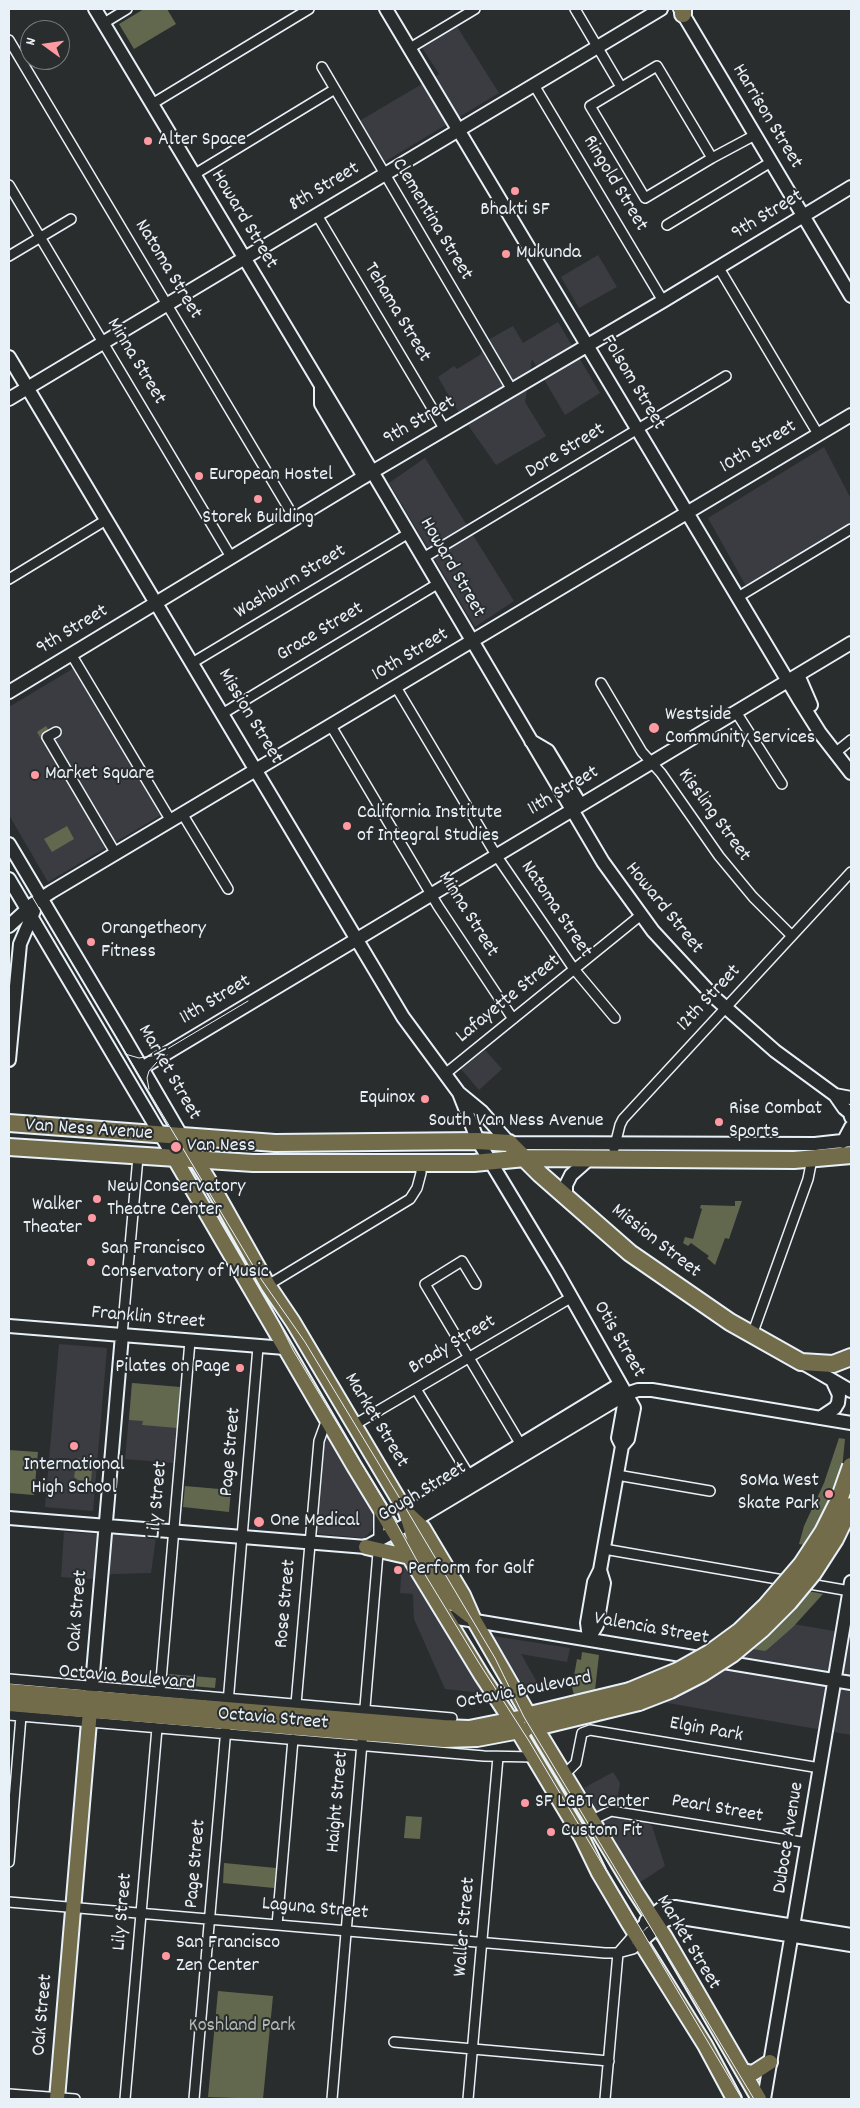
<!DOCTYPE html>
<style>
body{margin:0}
#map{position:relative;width:860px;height:2108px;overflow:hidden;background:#2a2d2e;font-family:Dekko,sans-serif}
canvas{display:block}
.frame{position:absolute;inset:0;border:10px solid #e8f1f8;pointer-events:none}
.north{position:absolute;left:20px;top:20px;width:50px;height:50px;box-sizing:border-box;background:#2a2d2e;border:1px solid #767b7f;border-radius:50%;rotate:284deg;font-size:14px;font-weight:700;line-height:20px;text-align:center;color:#e8f1f8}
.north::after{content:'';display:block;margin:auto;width:18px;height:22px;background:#ff9aa2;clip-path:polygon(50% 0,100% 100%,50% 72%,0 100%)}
</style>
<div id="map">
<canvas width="860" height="2108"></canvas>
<div class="frame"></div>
<div class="north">N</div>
</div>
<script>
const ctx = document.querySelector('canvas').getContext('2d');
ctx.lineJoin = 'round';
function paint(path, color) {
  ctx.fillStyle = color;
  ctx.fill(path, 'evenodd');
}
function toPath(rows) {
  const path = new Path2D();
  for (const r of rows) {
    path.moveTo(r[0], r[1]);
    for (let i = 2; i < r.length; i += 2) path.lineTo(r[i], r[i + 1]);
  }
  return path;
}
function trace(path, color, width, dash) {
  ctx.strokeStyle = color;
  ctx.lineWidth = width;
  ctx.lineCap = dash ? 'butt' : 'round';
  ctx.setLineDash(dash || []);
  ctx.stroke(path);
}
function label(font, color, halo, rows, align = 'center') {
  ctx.font = font + ' Dekko,sans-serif';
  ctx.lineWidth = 4;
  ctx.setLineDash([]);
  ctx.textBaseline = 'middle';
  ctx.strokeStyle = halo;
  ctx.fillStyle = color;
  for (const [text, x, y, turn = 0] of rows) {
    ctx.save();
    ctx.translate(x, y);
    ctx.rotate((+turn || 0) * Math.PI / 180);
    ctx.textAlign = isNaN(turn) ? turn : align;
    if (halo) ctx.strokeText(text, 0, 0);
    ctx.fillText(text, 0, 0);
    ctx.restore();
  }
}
const built = toPath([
 [456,25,499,93,381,164,356,123,439,74,421,46],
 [598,255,617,287,579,308,561,277],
 [558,322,600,393,565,415,532,359,525,402,546,436,496,465,456,408,438,377,454,366,457,369,480,355,488,340,513,326,523,343],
 [824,447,851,499,851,523,746,586,708,518],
 [425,458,514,601,475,627,389,483],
 [74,668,161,815,48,882,9,815,9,707],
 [485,1050,502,1069,479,1090,461,1069],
 [59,1344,107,1348,93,1511,45,1507],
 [132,1383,180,1387,173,1463,125,1459],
 [330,1438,375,1513,372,1530,365,1538,319,1534,316,1532,323,1439],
 [64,1532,156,1537,151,1573,113,1574,91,1579,61,1577],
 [405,1562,434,1612,482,1693,445,1689,414,1619,413,1594,400,1593,402,1564],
 [782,1622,851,1634,851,1735,662,1702,719,1672,744,1655],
 [493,1636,570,1648,567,1662,521,1654,538,1684,527,1692],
 [613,1772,620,1783,616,1807,652,1826,665,1866,639,1883,584,1788]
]);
const green = toPath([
 [144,9,167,9,176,24,134,49,119,24],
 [46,726,114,841,103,844,37,732],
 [67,826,74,839,52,852,44,839],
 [735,1201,742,1201,729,1239,725,1238,715,1265,707,1258,709,1256,691,1243,688,1246,683,1243,685,1237,693,1239,702,1209,700,1208,701,1205,735,1206],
 [132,1383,180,1387,177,1428,142,1425,143,1421,129,1420],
 [839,1438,845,1439,834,1551,799,1544,804,1526,824,1483],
 [9,1450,38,1452,34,1495,9,1493],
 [84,1457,93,1458,91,1481,78,1480,74,1477,77,1458,84,1459],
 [185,1486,231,1490,229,1512,183,1507],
 [808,1591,823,1594,793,1627,768,1649,765,1651,753,1649,794,1608],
 [582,1652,599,1655,595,1690,574,1695,572,1687,577,1659,581,1660],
 [169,1674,216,1678,215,1688,168,1684],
 [406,1816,422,1817,420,1839,404,1838],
 [224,1863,276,1868,274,1888,223,1883],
 [218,1991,273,1996,263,2099,208,2097]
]);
const street = toPath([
 [575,9,621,87],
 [104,23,127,9],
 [9,40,295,519],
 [410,48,475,9],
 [657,66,712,158,645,198,590,106,657,66],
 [322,67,512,390],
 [534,85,663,301],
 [152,104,309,9],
 [712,158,755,135],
 [195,174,335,89],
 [9,185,231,557],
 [317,215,445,430],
 [667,225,771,162],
 [9,256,71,219],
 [719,268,818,434],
 [423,558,726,376],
 [9,579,106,520],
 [738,597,851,529],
 [71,654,171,821],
 [192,663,409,533],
 [601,683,642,752,661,773,719,856,753,897,792,936],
 [396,687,496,855,574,969,615,1018],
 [736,712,782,784],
 [222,714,439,583],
 [331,726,438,906,513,1019],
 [56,732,47,737,116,854],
 [835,753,851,740],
 [183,815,228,889],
 [445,1074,641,915],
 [614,1149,620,1125,623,1119,851,872],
 [476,1284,462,1261,425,1284,521,1445],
 [268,1285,410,1199,417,1188,421,1173,421,1163],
 [122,1335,138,1157],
 [752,1335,808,1179,812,1159],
 [416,1389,472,1480],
 [354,1425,572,1297],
 [617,1475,710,1491],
 [604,1549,789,1581],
 [804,1583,850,1591],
 [9,1679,452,1718],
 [160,1692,190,1341],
 [228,1703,258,1347],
 [296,1704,319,1441,327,1419],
 [9,1715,484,1756,534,1757],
 [565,1774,576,1763,582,1733,590,1730,820,1768],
 [592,1820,611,1811,808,1843],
 [9,1862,21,1716],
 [9,1902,605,1953,618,1953,633,1949,644,1939],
 [277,1925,293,1739],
 [394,2042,609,2061],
 [9,2094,75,2099],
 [125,2099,157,1728],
 [194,2099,226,1728],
 [332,2099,379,1541,379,1512],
 [468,2099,498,1757],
 [605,2099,618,1953,646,1921]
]);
const secondary = toPath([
 [95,9,344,424,603,862,653,931,715,998,775,1051,835,1095,844,1108,850,1113,851,1117],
 [386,9,798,698,820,733,851,773],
 [680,9,851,296],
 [9,357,403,1017,459,1093,482,1112,509,1143,815,1144,851,1140],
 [321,386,321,404,364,477],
 [9,399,661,9],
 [798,675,811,705],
 [9,692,372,472,663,301,851,187],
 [531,741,548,751,580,804],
 [9,844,124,1037,181,1135],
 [9,879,175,1159],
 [9,926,33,904,51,892,851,415],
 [9,1060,20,944,34,911],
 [142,1068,851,643],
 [459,1093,478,1141,557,1272,634,1408,628,1439,622,1446,600,1570,594,1582,587,1623,589,1638],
 [835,1095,851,1098],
 [843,1142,851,1127],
 [566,1196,566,1185,571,1175,589,1159],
 [9,1326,285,1348],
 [801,1362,851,1391],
 [820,1418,835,1408,838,1403,839,1395,833,1382],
 [622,1446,618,1438,626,1394],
 [406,1512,418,1507,620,1384],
 [9,1518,366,1547,415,1520,626,1394,638,1390,652,1390,851,1423],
 [445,1616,851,1683],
 [589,1638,597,1625,604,1583,600,1570],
 [90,1708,122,1335],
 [646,1921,662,1908,675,1907,851,1935],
 [646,1937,665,1920,675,1917,851,1945],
 [764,2099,851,1582]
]);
const primary = toPath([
 [181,1135,214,1189,268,1285,293,1322,406,1512,414,1538,452,1602,470,1616],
 [175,1159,354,1466,482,1676,518,1731,582,1838,599,1873,628,1922,705,2045,734,2099],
 [406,1512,423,1528,463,1595,474,1620,542,1738,635,1891,665,1937,759,2099],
 [366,1547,410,1557],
 [9,1691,443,1727,469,1728,519,1718],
 [9,1704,444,1740,477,1739,525,1730],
 [743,2071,753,2073,770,2062],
 [57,2099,90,1710]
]);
const highway = toPath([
 [683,14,683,9],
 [9,1123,275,1143,478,1141,509,1143,540,1174,630,1253,730,1322,801,1362,833,1364,851,1357],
 [9,1147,253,1163,474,1163,525,1158,794,1160,851,1155],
 [530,1715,630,1691],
 [536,1727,639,1702]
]);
const tram = toPath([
 [9,858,261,1279,305,1342,402,1502,495,1658,524,1717,754,2099],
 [125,1054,139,1058,157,1055,248,1001],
 [149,1089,147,1078,149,1071,157,1062,167,1055],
 [267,1298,293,1350,387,1506,421,1568,479,1663,529,1741,742,2099]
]);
const highwayBridge = toPath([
 [630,1691,678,1671,710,1653,740,1631,766,1606,802,1564,823,1532,839,1500,851,1466],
 [639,1702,670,1690,701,1674,732,1654,762,1629,789,1602,813,1573,835,1539,851,1506]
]);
const markers = [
 [148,141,5,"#ff9aa2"],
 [515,191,5,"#ff9aa2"],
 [506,254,5,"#ff9aa2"],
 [199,476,5,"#ff9aa2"],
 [258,499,5,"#ff9aa2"],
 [654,728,6,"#ff9aa2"],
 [35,775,5,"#ff9aa2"],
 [347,826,5,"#ff9aa2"],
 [91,942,5,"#ff9aa2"],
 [425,1099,5,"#ff9aa2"],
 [719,1122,5,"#ff9aa2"],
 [176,1147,6,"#ff9aa2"],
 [97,1199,5,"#ff9aa2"],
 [92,1218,5,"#ff9aa2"],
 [91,1262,5,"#ff9aa2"],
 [240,1368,5,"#ff9aa2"],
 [74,1446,5,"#ff9aa2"],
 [829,1494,5,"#ff9aa2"],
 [259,1522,6,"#ff9aa2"],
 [398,1570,5,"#ff9aa2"],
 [525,1803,5,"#ff9aa2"],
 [551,1832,5,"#ff9aa2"],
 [166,1956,5,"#ff9aa2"]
];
const streetNames = [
 ["Harrison Street",766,117,59],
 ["Ringold Street",614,184,59],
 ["8th Street",325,188,-31],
 ["9th Street",768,216,-31],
 ["Howard Street",243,220,59],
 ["Clementina Street",431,220,59],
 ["Natoma Street",167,270,59],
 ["Tehama Street",396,313,59],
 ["Minna Street",135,362,59],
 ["Folsom Street",632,383,59],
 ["9th Street",420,422,-30],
 ["10th Street",759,448,-31],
 ["Dore Street",566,452,-31],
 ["Howard Street",451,568,60],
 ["Washburn Street",291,583,-31],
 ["9th Street",73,631,-31],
 ["Grace Street",321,633,-31],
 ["10th Street",411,656,-31],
 ["Mission Street",249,717,59],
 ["11th Street",564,792,-31],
 ["Kissling Street",713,816,54],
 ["Howard Street",663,909,51],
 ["Natoma Street",555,910,56],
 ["Minna Street",467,915,58],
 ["12th Street",710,999,-47],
 ["Lafayette Street",509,1000,-39],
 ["11th Street",216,1001,-31],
 ["Market Street",168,1073,60],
 ["South Van Ness Avenue",516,1122],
 ["Van Ness Avenue",89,1131,4],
 ["Mission Street",655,1242,38],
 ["Franklin Street",148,1319,5],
 ["Otis Street",618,1340,60],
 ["Brady Street",453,1346,-31],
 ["Market Street",375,1421,59],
 ["Page Street",232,1452,-85],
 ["Gough Street",423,1493,-31],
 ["Lily Street",159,1500,-85],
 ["Rose Street",287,1604,-85],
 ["Oak Street",79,1611,-85],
 ["Valencia Street",651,1630,10],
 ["Octavia Boulevard",127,1679,5],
 ["Octavia Boulevard",524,1692,-11],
 ["Octavia Street",273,1720,5],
 ["Elgin Park",706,1731,10],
 ["Haight Street",339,1802,-85],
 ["Pearl Street",717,1810,10],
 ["Duboce Avenue",790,1838,-81],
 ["Page Street",197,1864,-85],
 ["Laguna Street",315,1910,5],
 ["Lily Street",124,1912,-85],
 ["Waller Street",466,1927,-85],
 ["Market Street",687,1943,59],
 ["Oak Street",44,2015,-85]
];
const poiNames = [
 ["Alter Space",158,141],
 ["Bhakti SF",515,211,"center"],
 ["Mukunda",516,254],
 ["European Hostel",209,476],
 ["Storek Building",258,519,"center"],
 ["Westside",665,716],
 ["Community Services",665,739],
 ["Market Square",45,775],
 ["California Institute",357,814],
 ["of Integral Studies",357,837],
 ["Orangetheory",101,930],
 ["Fitness",101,953],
 ["Equinox",415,1099,"right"],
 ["Rise Combat",729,1110],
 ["Sports",729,1133],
 ["Van Ness",187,1147],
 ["New Conservatory",107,1188],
 ["Theatre Center",107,1211],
 ["Walker",82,1206,"right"],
 ["Theater",82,1229,"right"],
 ["San Francisco",101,1250],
 ["Conservatory of Music",101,1273],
 ["Pilates on Page",230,1368,"right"],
 ["International",74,1466,"center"],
 ["High School",74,1489,"center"],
 ["SoMa West",819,1482,"right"],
 ["Skate Park",819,1505,"right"],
 ["One Medical",270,1522],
 ["Perform for Golf",408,1570],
 ["SF LGBT Center",535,1803],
 ["Custom Fit",561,1832],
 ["San Francisco",176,1944],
 ["Zen Center",176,1967]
];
const parkNames = [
 ["Koshland Park",242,2027]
];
paint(built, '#3b3c42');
paint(green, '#61684e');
trace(street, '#e8f1f8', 12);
trace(secondary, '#e8f1f8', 16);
trace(primary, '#e8f1f8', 18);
trace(highway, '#e8f1f8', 20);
trace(street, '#2a2d2e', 9);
trace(secondary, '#2a2d2e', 12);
trace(primary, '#726c4b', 14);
trace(highway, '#726c4b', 16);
trace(tram, '#e8f1f8', 1);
trace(highwayBridge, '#e8f1f8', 20, []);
trace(highwayBridge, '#726c4b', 16);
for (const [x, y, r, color] of markers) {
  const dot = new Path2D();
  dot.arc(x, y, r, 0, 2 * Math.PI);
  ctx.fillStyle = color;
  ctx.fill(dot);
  trace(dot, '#2a2d2e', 2);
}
label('20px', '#e8f1f8', '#2a2d2e', streetNames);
label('20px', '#e8f1f8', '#2a2d2e', poiNames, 'left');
label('20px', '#b2bab4', '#2a2d2e', parkNames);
</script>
